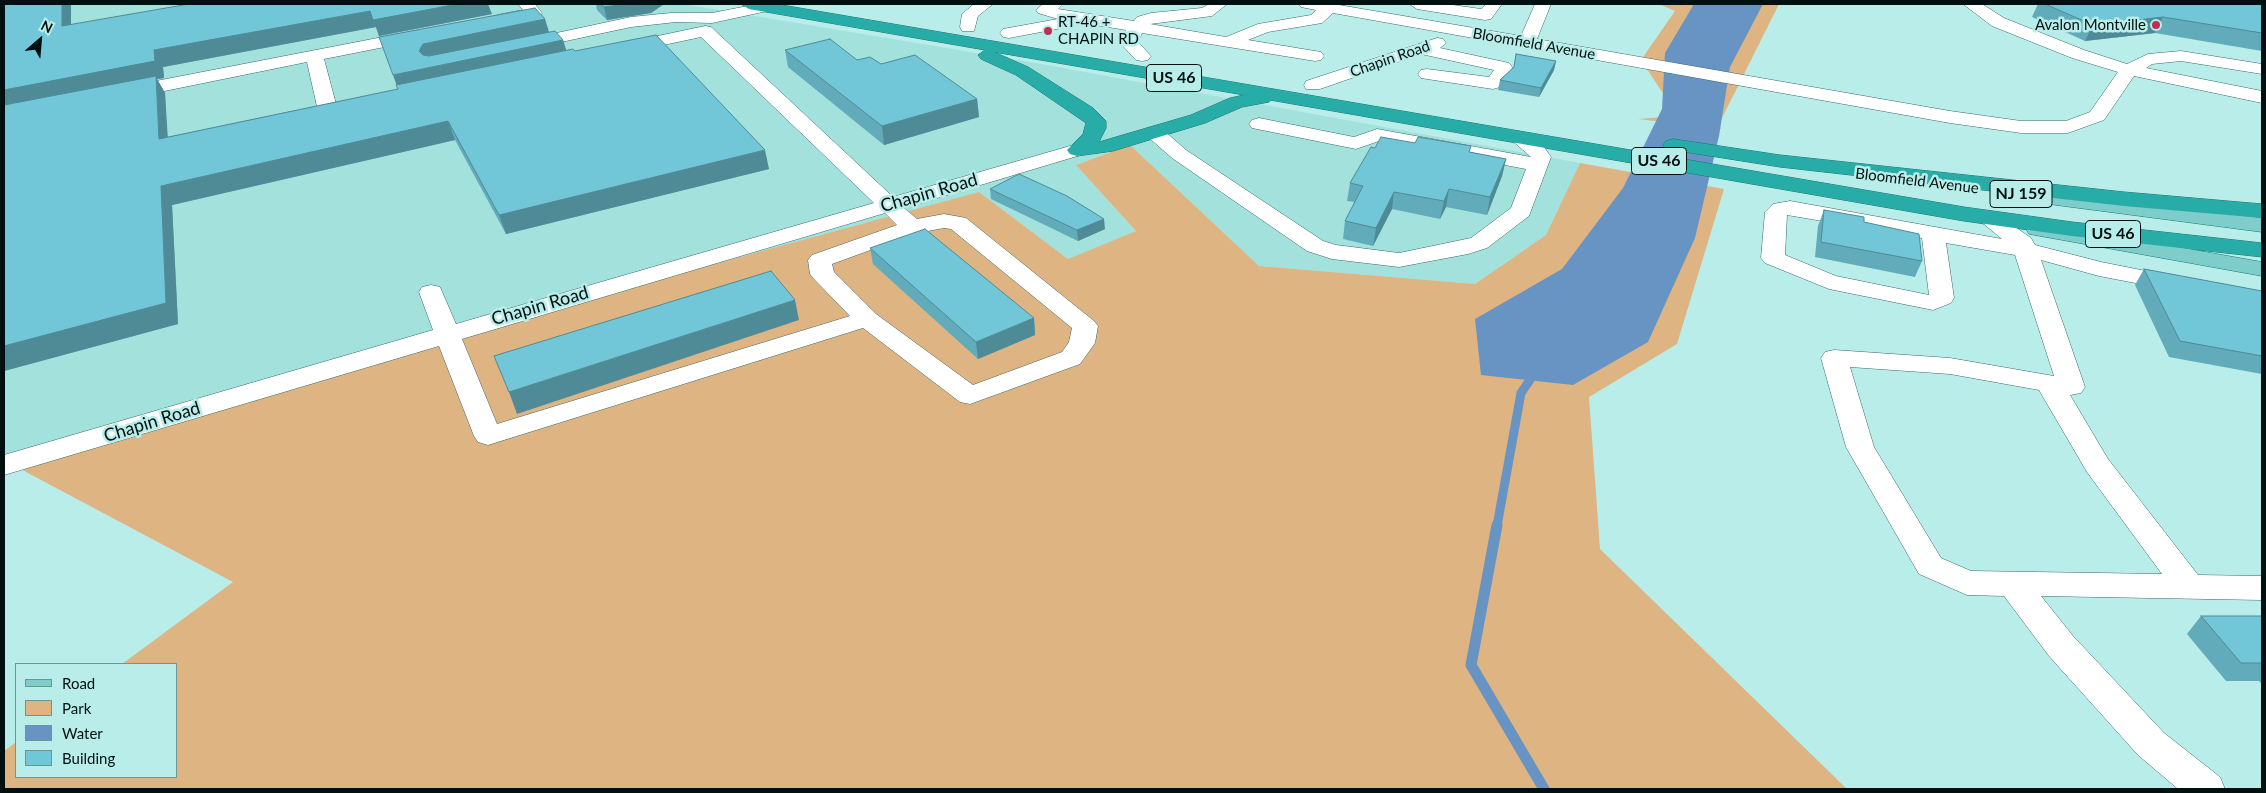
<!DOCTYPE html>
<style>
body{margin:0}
#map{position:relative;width:2266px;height:793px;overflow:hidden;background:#b9ede9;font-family:Lato,sans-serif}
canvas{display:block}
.frame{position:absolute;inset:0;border:5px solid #000f0f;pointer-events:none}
.legend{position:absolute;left:15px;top:663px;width:162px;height:115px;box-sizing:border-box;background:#b9ede9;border:1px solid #6f9492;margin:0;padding:6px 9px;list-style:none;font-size:15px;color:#000f0f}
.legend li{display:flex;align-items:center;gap:10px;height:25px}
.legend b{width:25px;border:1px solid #6f9492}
.north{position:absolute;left:15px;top:15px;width:50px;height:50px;-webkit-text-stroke:4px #b9ede9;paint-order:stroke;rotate:27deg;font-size:14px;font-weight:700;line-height:20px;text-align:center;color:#000f0f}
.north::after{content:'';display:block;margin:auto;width:18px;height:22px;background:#000f0f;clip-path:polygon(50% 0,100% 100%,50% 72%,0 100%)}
</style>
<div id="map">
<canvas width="2266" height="793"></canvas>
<div class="frame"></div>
<ul class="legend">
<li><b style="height:6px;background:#7ecdca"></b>Road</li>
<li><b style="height:14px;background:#deb482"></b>Park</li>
<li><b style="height:14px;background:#6894c4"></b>Water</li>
<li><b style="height:14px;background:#71c7d8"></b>Building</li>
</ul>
<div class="north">N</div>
</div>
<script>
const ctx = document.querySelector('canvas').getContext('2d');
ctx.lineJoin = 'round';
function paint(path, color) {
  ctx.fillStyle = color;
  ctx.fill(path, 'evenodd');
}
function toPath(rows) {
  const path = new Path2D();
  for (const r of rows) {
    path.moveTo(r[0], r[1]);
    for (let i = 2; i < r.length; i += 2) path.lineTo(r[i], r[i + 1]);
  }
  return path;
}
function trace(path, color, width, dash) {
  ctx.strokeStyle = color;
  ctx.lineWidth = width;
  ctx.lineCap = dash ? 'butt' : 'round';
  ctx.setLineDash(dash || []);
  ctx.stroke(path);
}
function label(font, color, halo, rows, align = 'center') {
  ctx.font = font + ' Lato,sans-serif';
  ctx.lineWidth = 5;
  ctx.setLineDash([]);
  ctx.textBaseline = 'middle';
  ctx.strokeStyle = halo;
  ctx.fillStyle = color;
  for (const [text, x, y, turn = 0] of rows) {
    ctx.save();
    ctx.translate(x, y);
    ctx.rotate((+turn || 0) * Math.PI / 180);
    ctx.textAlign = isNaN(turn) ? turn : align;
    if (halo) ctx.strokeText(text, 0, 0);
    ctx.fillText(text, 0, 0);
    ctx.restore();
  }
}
const built = toPath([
 [4,4,683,4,1036,63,1580,163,1546,235,1475,284,1259,266,1130,145,1076,165,1136,231,1068,259,979,192,4,466]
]);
const green = toPath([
 [1659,4,1779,4,1719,124,1721,129,1638,119,1678,116,1641,60,1675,11],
 [1130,145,1259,266,1475,284,1546,235,1580,163,1724,189,1677,344,1589,397,1600,549,1847,789,4,789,4,751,16,742,16,777,176,777,176,664,122,664,233,582,11,464,432,341,979,192,1068,259,1136,231,1076,165]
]);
const water = toPath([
 [1694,4,1763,4,1730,67,1719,136,1695,238,1648,342,1573,385,1481,375,1475,319,1562,269,1623,188,1662,109,1665,53]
]);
const streamFar1 = toPath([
 [1497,526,1521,393,1536,371]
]);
const stream = toPath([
 [1497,525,1471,665,1544,789]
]);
const minor = toPath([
 [518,4,535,4,542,13,540,16,534,18,503,24,497,23,495,19,497,15,523,10,518,4],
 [758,4,772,4,774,7,772,10,712,23,676,22,631,27,524,50,518,49,515,45,518,41,524,40,631,17,671,13,712,13,758,4],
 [974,4,993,4,978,16,974,31,962,31,960,27,962,14,974,4],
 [1043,4,1063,4,1058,9,1134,21,1137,17,1151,13,1202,8,1209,4,1227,4,1212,16,1150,24,1226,37,1258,24,1311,15,1316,10,1301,7,1299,4,1333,4,1521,36,1535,4,1551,4,1537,39,1950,111,2021,121,2066,121,2090,112,2118,72,2072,58,1992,26,1963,4,1982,4,2004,18,2084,50,2127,64,2148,54,2181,51,2262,64,2262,74,2181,61,2152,64,2146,68,2262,91,2262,103,2134,76,2104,120,2068,133,2021,133,1950,123,1333,13,1322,23,1268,32,1248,40,1321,52,1324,56,1321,60,1315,61,1142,33,1138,42,1151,56,1148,60,1142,61,1136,60,1120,43,1126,30,1077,22,1062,28,1009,38,1003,37,1000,33,1003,29,1058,19,1038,13,1036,10,1043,4],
 [1409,4,1446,4,1481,9,1486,4,1502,4,1491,19,1485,20,1417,9,1409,4],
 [705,26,711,27,893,197,1070,146,1077,144,1084,146,1087,150,1084,154,904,208,917,219,944,214,966,218,1094,321,1098,326,1095,343,1080,364,970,404,960,402,863,328,488,445,478,442,474,436,439,346,4,475,4,455,433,330,419,292,422,287,431,285,440,287,456,324,874,203,701,37,626,53,620,52,617,48,620,44,705,26],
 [885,213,897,225,812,255,808,260,810,274,814,279,850,316,497,424,462,339,885,213],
 [944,228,951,229,1072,328,1069,342,1062,352,973,385,876,314,834,272,832,264,917,233,944,228],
 [419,30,425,31,428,35,425,39,324,59,336,104,357,99,364,101,367,105,364,109,328,117,321,115,318,111,307,62,125,99,118,97,116,93,118,89,125,87,419,30],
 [1437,38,1443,39,1446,43,1440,48,1509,63,1512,67,1511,75,1500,87,1493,89,1427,79,1421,78,1418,74,1421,70,1427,69,1489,77,1494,70,1421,54,1320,89,1306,89,1304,85,1306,81,1437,38],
 [1259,118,1354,137,1377,129,1531,157,1508,137,1511,133,1518,131,1525,133,1544,147,1551,157,1529,216,1487,248,1468,254,1399,267,1332,259,1307,251,1172,158,1147,136,1144,132,1147,128,1161,128,1186,150,1323,241,1336,245,1399,253,1471,238,1511,208,1526,169,1379,141,1356,149,1252,128,1249,124,1252,120,1259,118],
 [1790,201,2002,239,1979,220,1982,215,1990,213,1998,215,2031,238,2035,245,2101,262,2186,279,2189,284,2186,289,2177,291,2099,276,2041,260,2085,387,2081,393,2070,395,2108,459,2198,575,2262,576,2262,600,2041,596,2073,636,2164,733,2220,777,2225,789,2178,789,2138,755,2049,656,2004,596,1967,595,1919,574,1846,447,1821,358,1825,352,1834,350,1950,358,2054,376,2015,255,1946,243,1954,298,1951,303,1933,310,1829,289,1765,263,1761,258,1765,212,1773,204,1790,201],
 [1787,215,1922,238,1929,295,1836,276,1785,255,1787,215],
 [1850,367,1950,374,2039,390,2087,472,2162,574,1971,571,1941,558,1874,447,1850,367]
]);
const major = toPath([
 [2018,187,2262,218,2262,232,2010,199,2007,194,2010,189,2018,187],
 [2037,222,2262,262,2262,276,2029,234,2026,229,2029,224,2037,222]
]);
const highway = toPath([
 [741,4,776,4,1964,207,2072,222,2262,243,2262,257,2072,236,1964,221,1270,100,1269,102,1242,107,1205,123,1113,151,1077,156,1070,154,1067,150,1083,134,1086,123,1016,75,981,59,978,55,985,50,749,9,741,4],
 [994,52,1244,95,1230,98,1191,115,1099,142,1106,128,1106,121,1093,108,1028,67,994,52],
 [1673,139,1780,155,2124,192,2262,204,2262,218,2124,206,1780,167,1666,149,1663,145,1666,141,1673,139]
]);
const wall = toPath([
 [4,4,71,4,71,24,492,14,379,36,376,27,163,67,164,78,157,79,165,93,167,137,398,89,545,19,548,32,563,40,566,50,575,51,769,169,506,234,455,140,172,205,178,324,4,371],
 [596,4,664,4,651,13,607,20,597,10],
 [2038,4,2262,4,2262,51,2155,33,2085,41,2032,17],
 [785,50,881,64,977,99,979,117,884,145,788,67],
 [1516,54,1556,61,1554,70,1539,97,1498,90,1500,80,1514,67],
 [1470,152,1506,159,1502,176,1487,215,1446,207,1440,219,1392,209,1373,246,1343,239,1345,221,1355,202,1347,201,1350,183],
 [990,189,1105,229,1078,241,991,199],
 [1824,210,1864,222,1922,261,1915,277,1815,257,1818,226],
 [870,248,1034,318,1035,335,978,359,873,264],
 [2144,269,2262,291,2262,374,2169,357,2135,285],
 [2201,616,2262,616,2262,684,2259,681,2226,681,2187,634]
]);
const shadedWall = toPath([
 [62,4,71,4,71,42,62,26],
 [458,4,488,4,492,14,379,36,376,27,163,67,164,78,157,79,165,93,169,157,4,109,4,90,154,50,370,11],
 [627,4,664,4,651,13,607,20,604,7],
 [2163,17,2155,33,2085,41,2093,25],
 [545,19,549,32,424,64,419,51,423,44],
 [563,40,567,53,398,89,393,75],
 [1556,61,1554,70,1539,97,1541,88],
 [977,99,979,117,884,145,882,126],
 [448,121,455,140,172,205,178,324,4,371,4,346,161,186],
 [765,150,769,169,506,234,499,215],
 [1506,159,1502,176,1487,215,1490,197],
 [1449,189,1446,207,1440,219,1444,201],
 [1394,192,1392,209,1373,246,1376,228],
 [1104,219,1105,229,1078,241,1077,230],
 [795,300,799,320,517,414,509,392],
 [1034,318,1035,335,978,359,976,342]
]);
const building = toPath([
 [4,4,62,4,62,26,189,4,458,4,373,20,370,11,154,50,155,61,4,90,4,4],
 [600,4,627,4,604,7,600,4],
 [2045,4,2262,4,2262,33,2163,17,2093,25,2045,4],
 [535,8,545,19,423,44,419,51,423,55,429,56,555,31,563,40,393,75,379,37,535,8],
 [656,35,765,150,499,215,448,121,161,186,166,303,4,346,4,105,156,76,159,139,398,89,396,85,573,49,575,51,656,35],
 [830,39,857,60,870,57,881,64,915,55,977,99,882,126,785,50,830,39],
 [1516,54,1556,61,1541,88,1500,80,1514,67,1516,54],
 [1381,137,1415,143,1418,137,1471,146,1469,152,1506,159,1490,197,1449,189,1444,201,1394,192,1376,228,1345,221,1363,186,1350,183,1371,147,1375,148,1381,137],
 [1019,174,1067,196,1104,219,1077,230,990,189,1019,174],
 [1824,210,1864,217,1864,222,1919,234,1922,261,1821,242,1824,210],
 [925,229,1034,318,976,342,870,248,925,229],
 [2144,269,2262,291,2262,356,2180,341,2144,269],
 [771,271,795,300,509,392,494,356,771,271],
 [2201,616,2262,616,2262,663,2241,663,2201,616]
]);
const markers = [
 [2156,25,5,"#bf2f53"],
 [1048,31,5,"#bf2f53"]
];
const farPoinames = [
 ["RT-46 +",1058,22],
 ["CHAPIN RD",1058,39],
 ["Avalon Montville",2146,25,"right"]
];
const farStreetnames = [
 ["Bloomfield Avenue",1534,44,10],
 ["Chapin Road",1390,59,-19],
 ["Bloomfield Avenue",1917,181,7]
];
const shields = [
 [1174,78,55],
 [1659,161,55],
 [2021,194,62],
 [2113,234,55]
];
const shieldNames = [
 ["US 46",1174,78],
 ["US 46",1659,161],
 ["NJ 159",2021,194],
 ["US 46",2113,234]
];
const streetNames = [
 ["Chapin Road",929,193,-16],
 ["Chapin Road",540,306,-16],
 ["Chapin Road",152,422,-17]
];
paint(built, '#a3e1dd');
paint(green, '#deb482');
paint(water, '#6894c4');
trace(streamFar1, '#6894c4', 9);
trace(stream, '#6894c4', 11);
trace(minor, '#396a67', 1);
trace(major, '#1a7572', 1);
trace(highway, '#1a7572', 1);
paint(minor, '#fff');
paint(major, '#7ecdca');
paint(highway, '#28aca7');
paint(wall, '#61abba');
paint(shadedWall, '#4f8b97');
paint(building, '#71c7d8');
trace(building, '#4f8b97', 1);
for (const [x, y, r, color] of markers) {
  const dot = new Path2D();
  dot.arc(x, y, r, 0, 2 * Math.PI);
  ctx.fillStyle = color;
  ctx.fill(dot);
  trace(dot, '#b9ede9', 2);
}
label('15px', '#000f0f', '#b9ede9', farPoinames, 'left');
label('15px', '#000f0f', '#b9ede9', farStreetnames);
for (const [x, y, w] of shields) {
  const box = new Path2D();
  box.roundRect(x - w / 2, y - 13.5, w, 27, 4);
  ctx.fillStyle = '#b9ede9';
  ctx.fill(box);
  trace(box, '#000f0f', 1);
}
label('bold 16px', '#000f0f', null, shieldNames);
label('18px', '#000f0f', '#b9ede9', streetNames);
</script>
